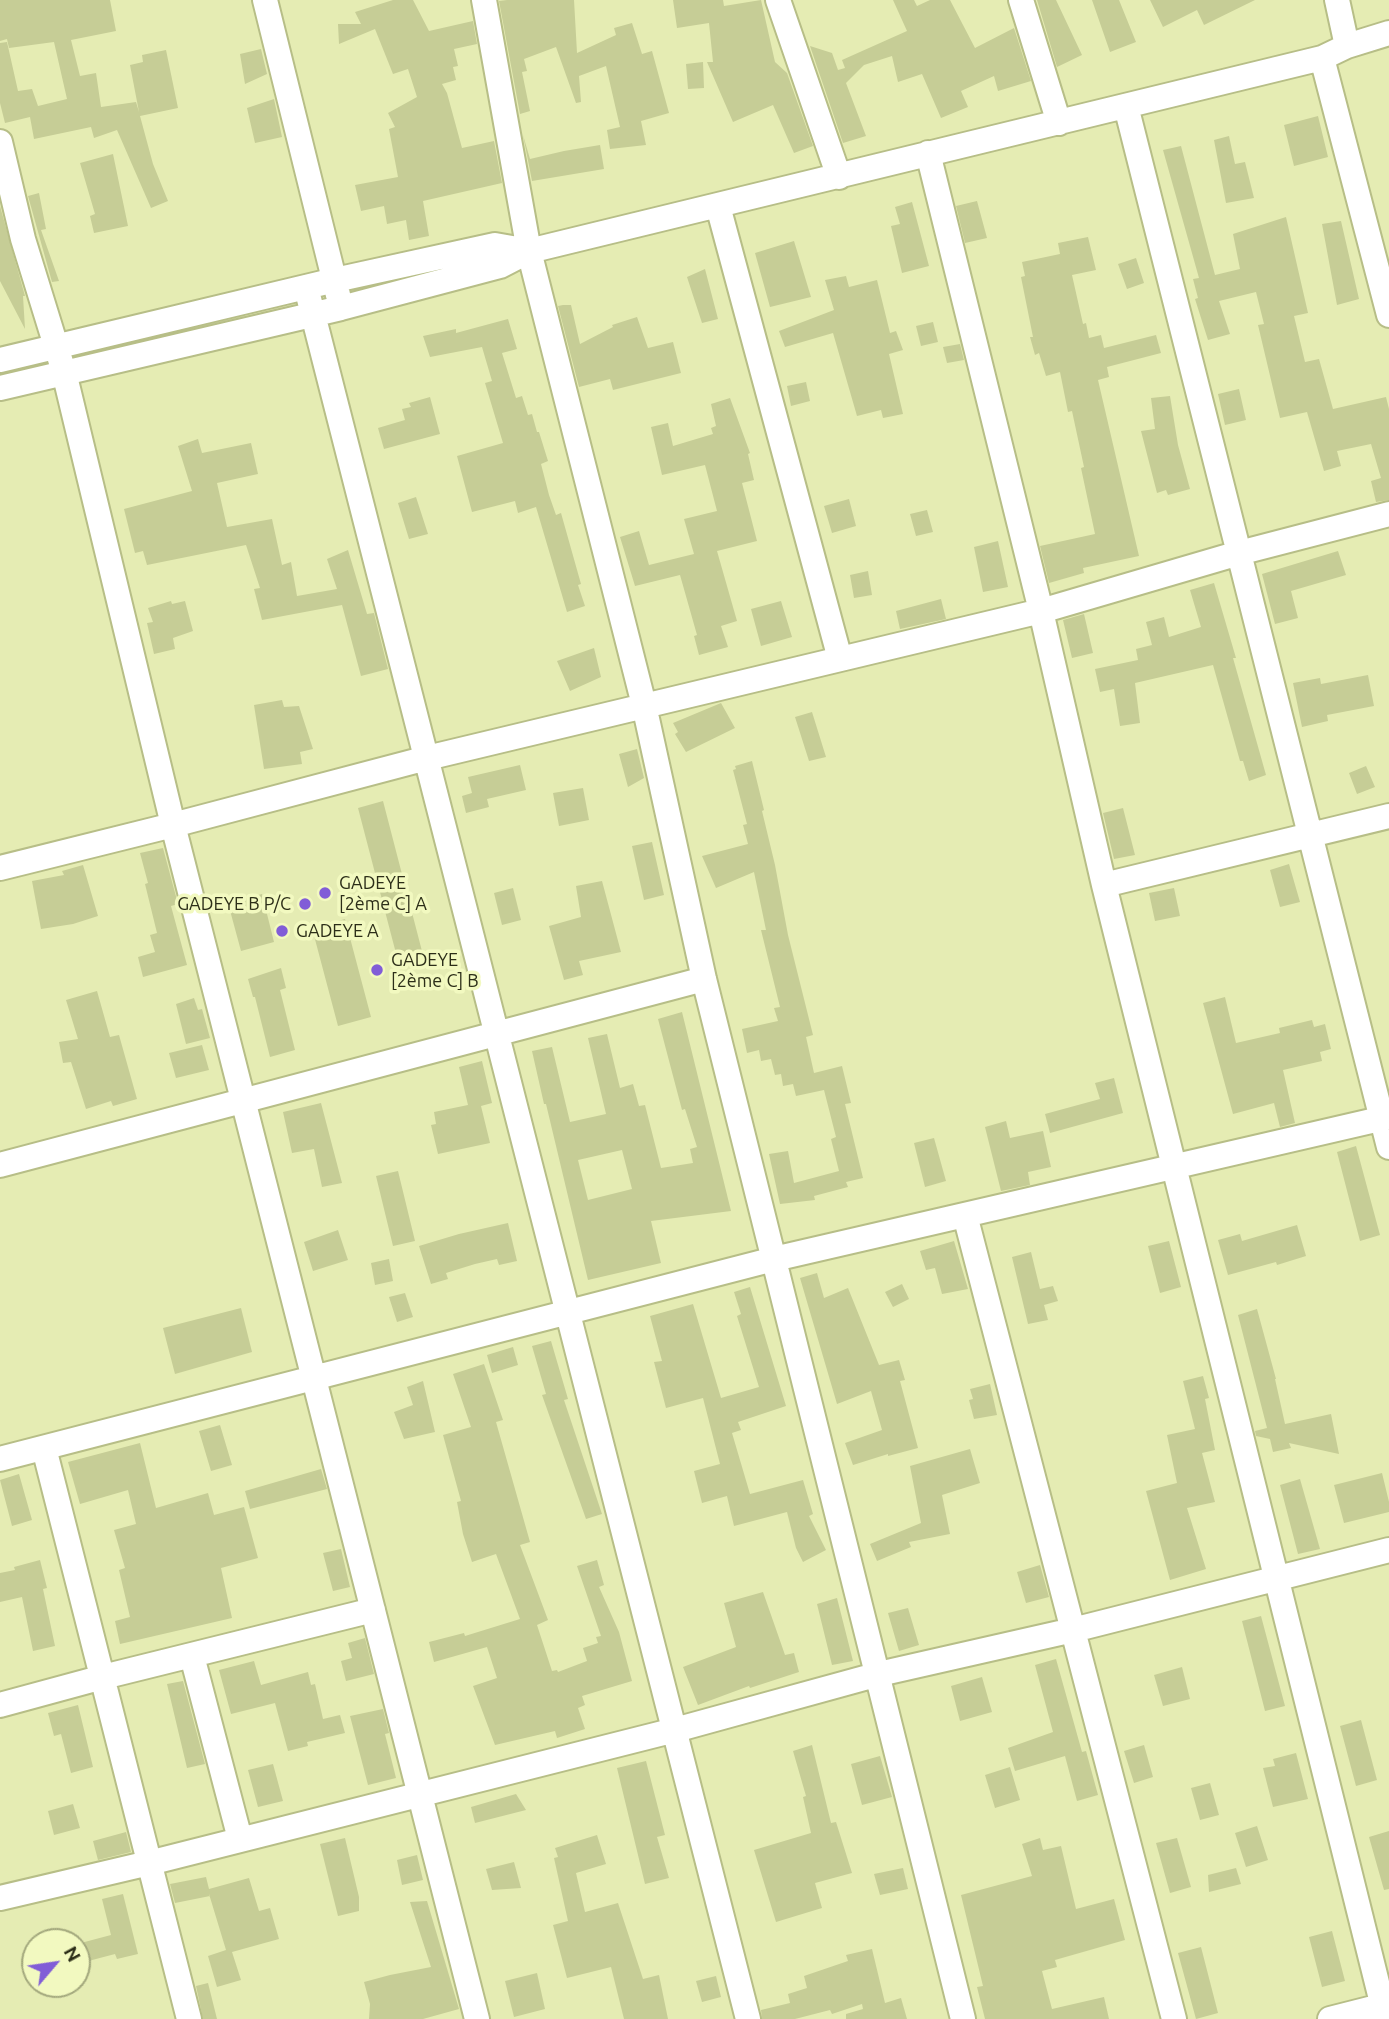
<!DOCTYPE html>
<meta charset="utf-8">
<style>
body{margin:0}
#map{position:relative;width:1389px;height:2019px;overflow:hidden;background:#e5ecb3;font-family:Ubuntu,sans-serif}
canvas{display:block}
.north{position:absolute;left:21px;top:1928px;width:70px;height:70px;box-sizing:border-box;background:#f2f9c0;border:2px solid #a3a87d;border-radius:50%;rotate:61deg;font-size:19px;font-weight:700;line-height:28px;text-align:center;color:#2c2e18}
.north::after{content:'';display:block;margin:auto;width:24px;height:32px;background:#815dd7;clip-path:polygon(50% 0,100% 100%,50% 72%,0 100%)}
</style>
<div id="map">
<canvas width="1389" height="2019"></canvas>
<div class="north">N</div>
</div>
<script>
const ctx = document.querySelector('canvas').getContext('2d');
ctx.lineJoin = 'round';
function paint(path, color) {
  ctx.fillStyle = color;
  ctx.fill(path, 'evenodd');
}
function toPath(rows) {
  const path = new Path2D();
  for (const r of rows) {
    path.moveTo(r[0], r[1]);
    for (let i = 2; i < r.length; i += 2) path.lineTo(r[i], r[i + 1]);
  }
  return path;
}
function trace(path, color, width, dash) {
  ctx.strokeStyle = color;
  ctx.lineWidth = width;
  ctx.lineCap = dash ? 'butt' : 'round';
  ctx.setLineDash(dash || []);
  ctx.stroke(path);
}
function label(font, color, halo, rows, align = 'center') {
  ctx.font = font + ' Ubuntu,sans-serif';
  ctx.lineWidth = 7;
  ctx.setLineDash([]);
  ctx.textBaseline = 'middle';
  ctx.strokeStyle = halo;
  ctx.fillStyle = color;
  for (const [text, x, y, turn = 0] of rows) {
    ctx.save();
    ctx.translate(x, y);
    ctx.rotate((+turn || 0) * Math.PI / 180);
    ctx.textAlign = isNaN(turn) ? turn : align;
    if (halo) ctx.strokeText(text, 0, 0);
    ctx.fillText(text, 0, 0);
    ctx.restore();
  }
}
const building = toPath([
 [0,0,110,0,116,31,71,40,80,76,96,73,101,107,136,102,139,112,130,65,143,62,142,55,166,50,178,108,140,116,153,164,168,201,151,208,117,130,94,138,91,127,34,139,30,117,5,123,0,103,0,43,7,42,18,91,32,89,38,106,67,99,54,42,9,48,7,39,0,41],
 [393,0,413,0,429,31,473,21,477,44,454,49,458,66,453,67,456,80,442,84,447,93,462,148,494,141,502,183,423,201,429,236,409,240,406,220,387,224,384,206,361,211,355,185,398,177,389,129,395,127,388,113,417,97,408,69,393,74,375,29,339,44,338,24,361,24,355,12],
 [507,0,574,0,577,53,616,35,614,28,632,23,642,54,652,51,669,113,641,121,646,145,610,149,607,130,620,127,606,66,579,76,581,102,576,103,556,47,524,59,527,71,522,72,530,111,520,114,499,1],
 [673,0,723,0,724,6,761,0,775,62,787,73,813,146,794,153,773,105,733,122,707,62,713,62,709,23,677,28],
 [893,0,914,0,917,6,930,0,950,0,975,48,1014,28,1031,81,998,91,994,76,961,91,968,107,941,118,922,74,898,82,892,56,864,65,846,83,866,136,843,143,810,46,832,53,838,70,845,68,842,60,907,31],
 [1037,0,1056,0,1082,55,1057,67],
 [1092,0,1119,0,1136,42,1110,52],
 [1150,0,1255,0,1204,25,1197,10,1163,27],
 [261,49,267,74,245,84,240,54],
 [703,62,704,88,688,89,686,64],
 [274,99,282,137,255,143,247,108],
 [1318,116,1328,157,1294,166,1284,125],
 [523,135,530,159,564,151,600,145,604,169,532,181],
 [1229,136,1235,164,1245,162,1254,198,1226,203,1214,140],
 [1181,146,1215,275,1240,269,1233,234,1286,217,1308,313,1294,316,1305,362,1319,359,1333,409,1386,397,1389,409,1389,500,1376,502,1371,481,1381,478,1371,444,1337,451,1341,466,1324,471,1307,412,1280,418,1258,325,1264,324,1256,292,1219,301,1230,334,1208,340,1195,299,1198,298,1193,279,1199,278,1163,150],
 [113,154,128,226,94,233,90,216,95,214,80,163],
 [39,193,46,229,41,230,59,281,52,282,28,196],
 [977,201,987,238,965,243,956,206],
 [912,202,929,266,902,273,891,226,900,224,895,207],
 [0,206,25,296,23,296,25,329,0,281],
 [1341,221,1359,299,1337,305,1322,224],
 [1088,237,1096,270,1072,275,1083,324,1086,323,1089,338,1101,335,1104,348,1156,335,1161,353,1107,367,1109,377,1098,380,1139,556,1083,568,1084,573,1049,583,1040,546,1095,534,1081,468,1084,467,1072,411,1068,412,1060,372,1046,376,1039,353,1035,355,1030,337,1033,337,1021,277,1025,276,1022,262,1060,254,1058,243],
 [794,241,811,297,770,307,755,253],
 [1136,258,1144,283,1127,289,1118,264],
 [705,269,718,319,702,323,687,277],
 [846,276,849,287,877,280,890,333,896,331,903,350,889,354,903,414,883,418,881,410,857,416,833,333,785,347,779,331,834,310,825,280],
 [563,305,571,305,580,344,613,327,612,325,637,317,648,348,673,342,681,373,613,390,610,379,579,387,558,306],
 [508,319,517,349,502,353,516,398,522,396,528,415,532,414,537,432,539,432,548,461,541,464,549,495,556,515,561,513,581,584,578,585,585,606,567,612,536,507,518,513,515,501,472,512,457,456,503,443,485,383,492,381,482,347,430,357,423,336,456,329,456,333],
 [933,322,938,342,921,346,916,326],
 [960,344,964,360,947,363,943,347],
 [806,382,810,401,791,406,787,386],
 [1239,389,1246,420,1225,425,1218,394],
 [1170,396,1178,445,1190,489,1168,495,1166,490,1157,493,1141,431,1155,429,1151,398],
 [430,397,440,434,384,449,378,428,405,420,402,409,411,407,409,403],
 [730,398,750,453,748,454,754,480,742,483,757,541,717,551,737,621,721,626,728,647,699,655,694,636,697,635,680,575,635,586,620,537,639,531,649,565,694,554,684,519,717,511,705,465,662,475,651,427,668,423,673,446,713,434,711,428,716,426,711,404],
 [198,439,202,453,251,443,258,474,217,483,227,527,272,519,282,565,291,562,297,596,337,589,327,559,348,550,367,614,374,613,388,669,361,676,342,605,262,620,254,589,260,588,246,545,147,565,143,551,135,553,124,509,192,491,178,446],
 [416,497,428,534,409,539,398,503],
 [849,499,856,526,832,533,824,506],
 [927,510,933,532,916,536,910,514],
 [998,541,1008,587,983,592,974,547],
 [1338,551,1346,575,1291,591,1298,618,1275,624,1262,574],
 [868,571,872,595,854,598,850,575],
 [1214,583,1236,658,1233,658,1266,775,1249,781,1243,761,1240,761,1213,665,1135,683,1140,723,1120,726,1114,689,1100,692,1095,669,1138,660,1136,649,1152,645,1146,622,1164,617,1169,637,1201,627,1190,590],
 [941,599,946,619,900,629,896,611],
 [171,601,172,604,185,601,193,631,173,638,175,649,154,654,147,623,153,622,148,608],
 [781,601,792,637,761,646,751,609],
 [1084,614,1093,653,1072,658,1063,620],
 [594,648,601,677,570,691,557,661],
 [1368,675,1374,706,1327,715,1328,721,1302,727,1293,683,1320,678,1321,684],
 [282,700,284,707,299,706,313,749,300,752,302,764,264,769,254,705],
 [721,703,735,728,686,752,675,734,678,732,673,723],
 [812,712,826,757,809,761,795,717],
 [637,749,644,778,628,787,619,754],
 [752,761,764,810,762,811,775,865,788,935,813,1035,806,1037,814,1073,842,1066,851,1103,845,1104,863,1178,846,1182,848,1187,814,1196,815,1200,780,1204,769,1154,788,1151,794,1183,839,1171,831,1139,836,1137,824,1090,796,1096,793,1084,783,1086,781,1074,775,1075,771,1059,761,1061,759,1050,747,1053,742,1029,778,1021,774,1008,780,1007,761,930,766,930,754,872,716,888,702,856,748,844,743,825,747,824,733,770,736,769,735,766],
 [520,765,526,790,487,799,489,807,466,813,462,796,472,793,468,777],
 [1366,766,1375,787,1357,794,1349,773],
 [583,788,589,820,559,826,553,793],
 [383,801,423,955,398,961,358,808],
 [1123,808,1135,855,1114,859,1103,813],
 [652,842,664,895,644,900,632,846],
 [163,848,178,904,171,906,187,965,143,977,138,957,155,952,150,935,157,933,145,884,148,883,140,853],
 [1289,864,1300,902,1280,907,1270,870],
 [83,865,98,916,73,924,41,929,32,881,64,875,62,871],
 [602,881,621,952,579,961,583,975,564,980,549,926,581,917,576,886],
 [513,888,521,920,502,925,494,893],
 [1174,888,1180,916,1155,921,1149,893],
 [262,894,274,942,241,951,228,903],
 [345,919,371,1017,338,1026,312,928],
 [281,968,286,988,280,990,295,1050,270,1057,255,997,253,997,248,979],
 [97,991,110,1037,119,1035,137,1099,113,1106,111,1101,86,1109,71,1062,63,1063,59,1042,78,1039,66,1000],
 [1225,997,1236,1043,1280,1033,1279,1028,1312,1020,1314,1027,1325,1024,1331,1049,1320,1052,1322,1061,1283,1070,1295,1123,1280,1127,1274,1103,1233,1114,1203,1003],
 [194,998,198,1010,202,1009,210,1038,186,1044,176,1004],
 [682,1012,731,1211,651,1221,661,1263,588,1280,546,1104,544,1104,532,1051,552,1047,570,1122,606,1114,588,1038,607,1034,620,1088,633,1084,639,1106,645,1105,661,1168,693,1163,690,1149,697,1147,685,1109,682,1110,658,1019],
 [622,1150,632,1189,588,1200,578,1160],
 [202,1045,209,1070,176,1078,169,1053],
 [482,1061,492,1103,481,1106,490,1143,438,1154,431,1125,436,1124,434,1112,468,1105,459,1067],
 [1114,1078,1123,1113,1050,1133,1045,1114,1100,1099,1095,1083],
 [321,1103,342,1183,322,1187,314,1149,292,1153,283,1112],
 [1006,1121,1010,1138,1043,1131,1051,1167,1028,1172,1030,1185,1001,1191,985,1127],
 [934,1138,946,1181,925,1187,914,1143],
 [1356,1146,1380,1235,1360,1241,1337,1152],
 [398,1171,415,1241,393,1246,376,1176],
 [508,1223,517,1261,499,1265,497,1259,475,1264,446,1273,448,1279,431,1284,419,1246,459,1234],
 [1297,1225,1306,1256,1277,1265,1276,1262,1228,1275,1218,1240,1240,1234,1242,1241],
 [338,1230,348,1260,313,1271,304,1242],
 [954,1241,968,1289,942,1294,935,1268,926,1270,920,1251],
 [1169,1241,1181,1287,1160,1293,1148,1246],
 [1031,1252,1040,1289,1053,1286,1058,1301,1044,1305,1048,1320,1028,1324,1012,1257],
 [389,1259,393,1281,375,1285,371,1263],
 [817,1273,824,1298,848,1288,879,1365,899,1360,905,1380,900,1381,918,1448,888,1456,888,1454,853,1465,845,1443,882,1430,871,1391,837,1404,800,1278],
 [902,1284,909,1299,893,1307,885,1292],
 [750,1287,786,1406,738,1422,741,1430,732,1433,750,1494,803,1480,813,1514,809,1516,826,1550,803,1562,796,1548,787,1512,734,1526,727,1496,702,1503,694,1471,720,1464,703,1398,666,1408,654,1362,662,1361,650,1316,693,1304,721,1398,759,1387,737,1316,741,1314,734,1292],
 [405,1293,413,1317,397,1322,389,1297],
 [241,1308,252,1352,175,1374,163,1328],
 [1257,1309,1276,1379,1275,1379,1285,1424,1331,1414,1339,1454,1289,1443,1291,1448,1273,1452,1270,1439,1256,1436,1255,1431,1267,1428,1238,1315],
 [551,1341,568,1399,564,1400,602,1514,586,1519,542,1395,546,1394,532,1346],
 [513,1347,518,1365,492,1373,487,1355],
 [484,1364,503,1420,496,1422,530,1542,520,1545,548,1620,537,1625,552,1671,557,1670,558,1672,587,1661,583,1648,598,1643,596,1637,601,1636,577,1566,597,1560,604,1585,599,1587,619,1632,632,1681,582,1696,585,1705,578,1708,585,1729,557,1738,555,1731,495,1745,473,1686,497,1678,487,1647,434,1662,429,1642,464,1633,465,1636,520,1619,496,1554,472,1562,463,1534,457,1502,461,1501,443,1435,471,1427,453,1374],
 [1203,1376,1209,1398,1205,1399,1215,1450,1202,1453,1215,1502,1187,1508,1206,1569,1170,1580,1146,1491,1177,1483,1167,1435,1195,1429,1183,1381],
 [423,1381,435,1432,404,1439,394,1412,413,1405,407,1387],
 [990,1384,997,1415,974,1419,969,1400,973,1399,970,1389],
 [220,1425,232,1465,211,1471,199,1431],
 [140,1443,156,1508,208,1493,214,1515,244,1507,258,1558,221,1568,232,1618,120,1644,115,1621,130,1617,119,1570,125,1568,114,1530,136,1524,128,1490,80,1504,68,1462],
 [970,1449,980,1483,942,1495,950,1534,909,1542,911,1547,877,1561,870,1544,921,1523,910,1466],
 [321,1469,327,1489,250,1509,245,1491],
 [1382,1473,1389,1502,1389,1512,1344,1523,1334,1485],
 [19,1474,32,1520,12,1526,0,1480],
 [1300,1479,1320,1549,1298,1554,1280,1485],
 [341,1549,350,1587,333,1591,323,1553],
 [40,1560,47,1588,43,1589,55,1646,33,1651,22,1597,0,1602,0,1573,15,1570,14,1567],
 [1040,1565,1049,1597,1026,1603,1017,1572],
 [763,1592,785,1655,794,1653,799,1672,750,1688,749,1686,698,1705,683,1667,736,1647,724,1603],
 [837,1598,853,1661,832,1665,817,1604],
 [908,1608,919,1645,899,1651,888,1613],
 [1261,1616,1285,1706,1265,1711,1242,1621],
 [365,1638,374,1674,346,1681,341,1661,352,1658,348,1643],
 [1056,1659,1082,1752,1086,1751,1098,1795,1077,1801,1065,1756,1015,1771,1008,1748,1053,1732,1035,1665],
 [254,1661,261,1685,308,1672,311,1685,315,1684,323,1719,340,1715,345,1733,307,1742,308,1746,288,1751,275,1703,231,1714,219,1670],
 [1182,1667,1190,1699,1163,1706,1154,1675],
 [982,1677,992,1712,960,1721,951,1686],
 [183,1681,205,1764,187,1768,167,1684],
 [78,1705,93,1767,71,1773,61,1734,54,1736,48,1713],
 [383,1709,389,1733,385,1734,396,1778,368,1785,350,1716],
 [1361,1720,1377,1780,1356,1786,1340,1726],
 [812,1745,831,1823,836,1822,852,1873,815,1883,822,1908,776,1922,754,1850,811,1833,803,1797,806,1796,793,1751],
 [1144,1745,1153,1777,1134,1783,1124,1751],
 [1296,1753,1308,1799,1273,1807,1263,1768,1275,1766,1273,1759],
 [880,1756,892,1797,862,1805,851,1764],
 [646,1761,665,1835,657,1837,669,1878,645,1884,617,1768],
 [273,1764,283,1801,258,1807,248,1770],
 [1010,1767,1020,1800,995,1808,985,1775],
 [1210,1783,1219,1815,1200,1820,1191,1788],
 [516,1794,526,1810,475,1823,471,1807],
 [73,1804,80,1828,54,1835,48,1811],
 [1257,1826,1268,1860,1246,1867,1235,1833],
 [1389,1831,1389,1889,1384,1890,1369,1837],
 [126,1832,131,1852,98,1860,93,1841],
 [597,1835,606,1864,576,1873,585,1912,618,1903,643,1979,659,1975,668,2019,624,2019,611,1967,567,1978,553,1925,568,1921,554,1858,558,1857,555,1848],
 [345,1838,359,1897,359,1911,338,1916,320,1844],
 [1040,1838,1043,1850,1061,1846,1076,1909,1114,1899,1125,1940,1055,1960,1057,1967,1042,1971,1052,2009,1104,1997,1109,2019,985,2019,977,1987,983,1986,961,1895,1032,1876,1022,1844],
 [1177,1838,1191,1887,1170,1893,1156,1843],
 [417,1855,423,1880,402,1885,397,1860],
 [514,1862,521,1888,492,1890,486,1869],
 [903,1868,908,1889,880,1895,874,1874],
 [1236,1868,1241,1884,1209,1892,1208,1875],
 [206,1877,209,1889,249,1878,259,1911,270,1908,279,1939,232,1952,241,1980,217,1987,208,1956,226,1950,209,1894,210,1896,175,1903,170,1884],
 [123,1894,138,1954,117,1959,115,1954,77,1964,77,1944,111,1935,102,1899],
 [427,1901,459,2009,423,2019,369,2019,370,2004,364,1982,390,1975,431,1967,410,1902],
 [1332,1931,1345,1981,1322,1987,1309,1937],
 [1201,1947,1218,2013,1196,2019,1178,1953],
 [872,1949,885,2003,901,1998,907,2019,846,2019,846,2014,863,2009,862,2004,832,2014,830,2010,795,2019,762,2019,761,2010,790,2003,788,1994,807,1988,804,1976,848,1961,846,1955],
 [537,1973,545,2009,514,2017,505,1981],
 [716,1976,721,1997,702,2002,696,1981],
 [208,1983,217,2019,203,2019,196,1986]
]);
const minor = toPath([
 [265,0,338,295],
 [484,0,529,251,644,705,704,979,963,2019],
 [778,0,839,177],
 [1021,0,1059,123],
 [1337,0,1347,46],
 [1322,58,1389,315],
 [1126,106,1389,1147],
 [0,142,23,239,64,372,173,825,477,2019],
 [928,153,1041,611,1104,885,1386,2019],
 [718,206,840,659],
 [306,287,748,2019],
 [0,360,335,280,495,245,529,251],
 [0,388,341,308,500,266,529,251,1322,58,1347,46,1389,33],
 [0,868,173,825,427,758,1041,611,1239,553,1389,514],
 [1104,885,1389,816],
 [0,1165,704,979],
 [965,1215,1174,2019],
 [44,1448,189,2019],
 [0,1459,774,1259,1389,1117],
 [192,1656,240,1839],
 [0,1705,103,1677,373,1610],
 [0,1898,149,1863,675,1730,879,1674,1073,1630,1389,1550],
 [1330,2019,1389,2004]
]);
const markers = [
 [325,893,7,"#815dd7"],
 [305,904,7,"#815dd7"],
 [282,931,7,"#815dd7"],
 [377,970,7,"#815dd7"]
];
const poiNames = [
 ["GADEYE",339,883],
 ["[2ème C] A",339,904],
 ["GADEYE B P/C",291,904,"right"],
 ["GADEYE A",296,931],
 ["GADEYE",391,960],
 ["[2ème C] B",391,981]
];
paint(building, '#c6cd96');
trace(minor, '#b7be87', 28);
trace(minor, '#fff', 24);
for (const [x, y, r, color] of markers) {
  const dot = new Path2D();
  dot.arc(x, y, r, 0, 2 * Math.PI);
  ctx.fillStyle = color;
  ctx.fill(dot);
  trace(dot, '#f2f9c0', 2.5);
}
label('18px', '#2c2e18', '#f2f9c0', poiNames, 'left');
</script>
